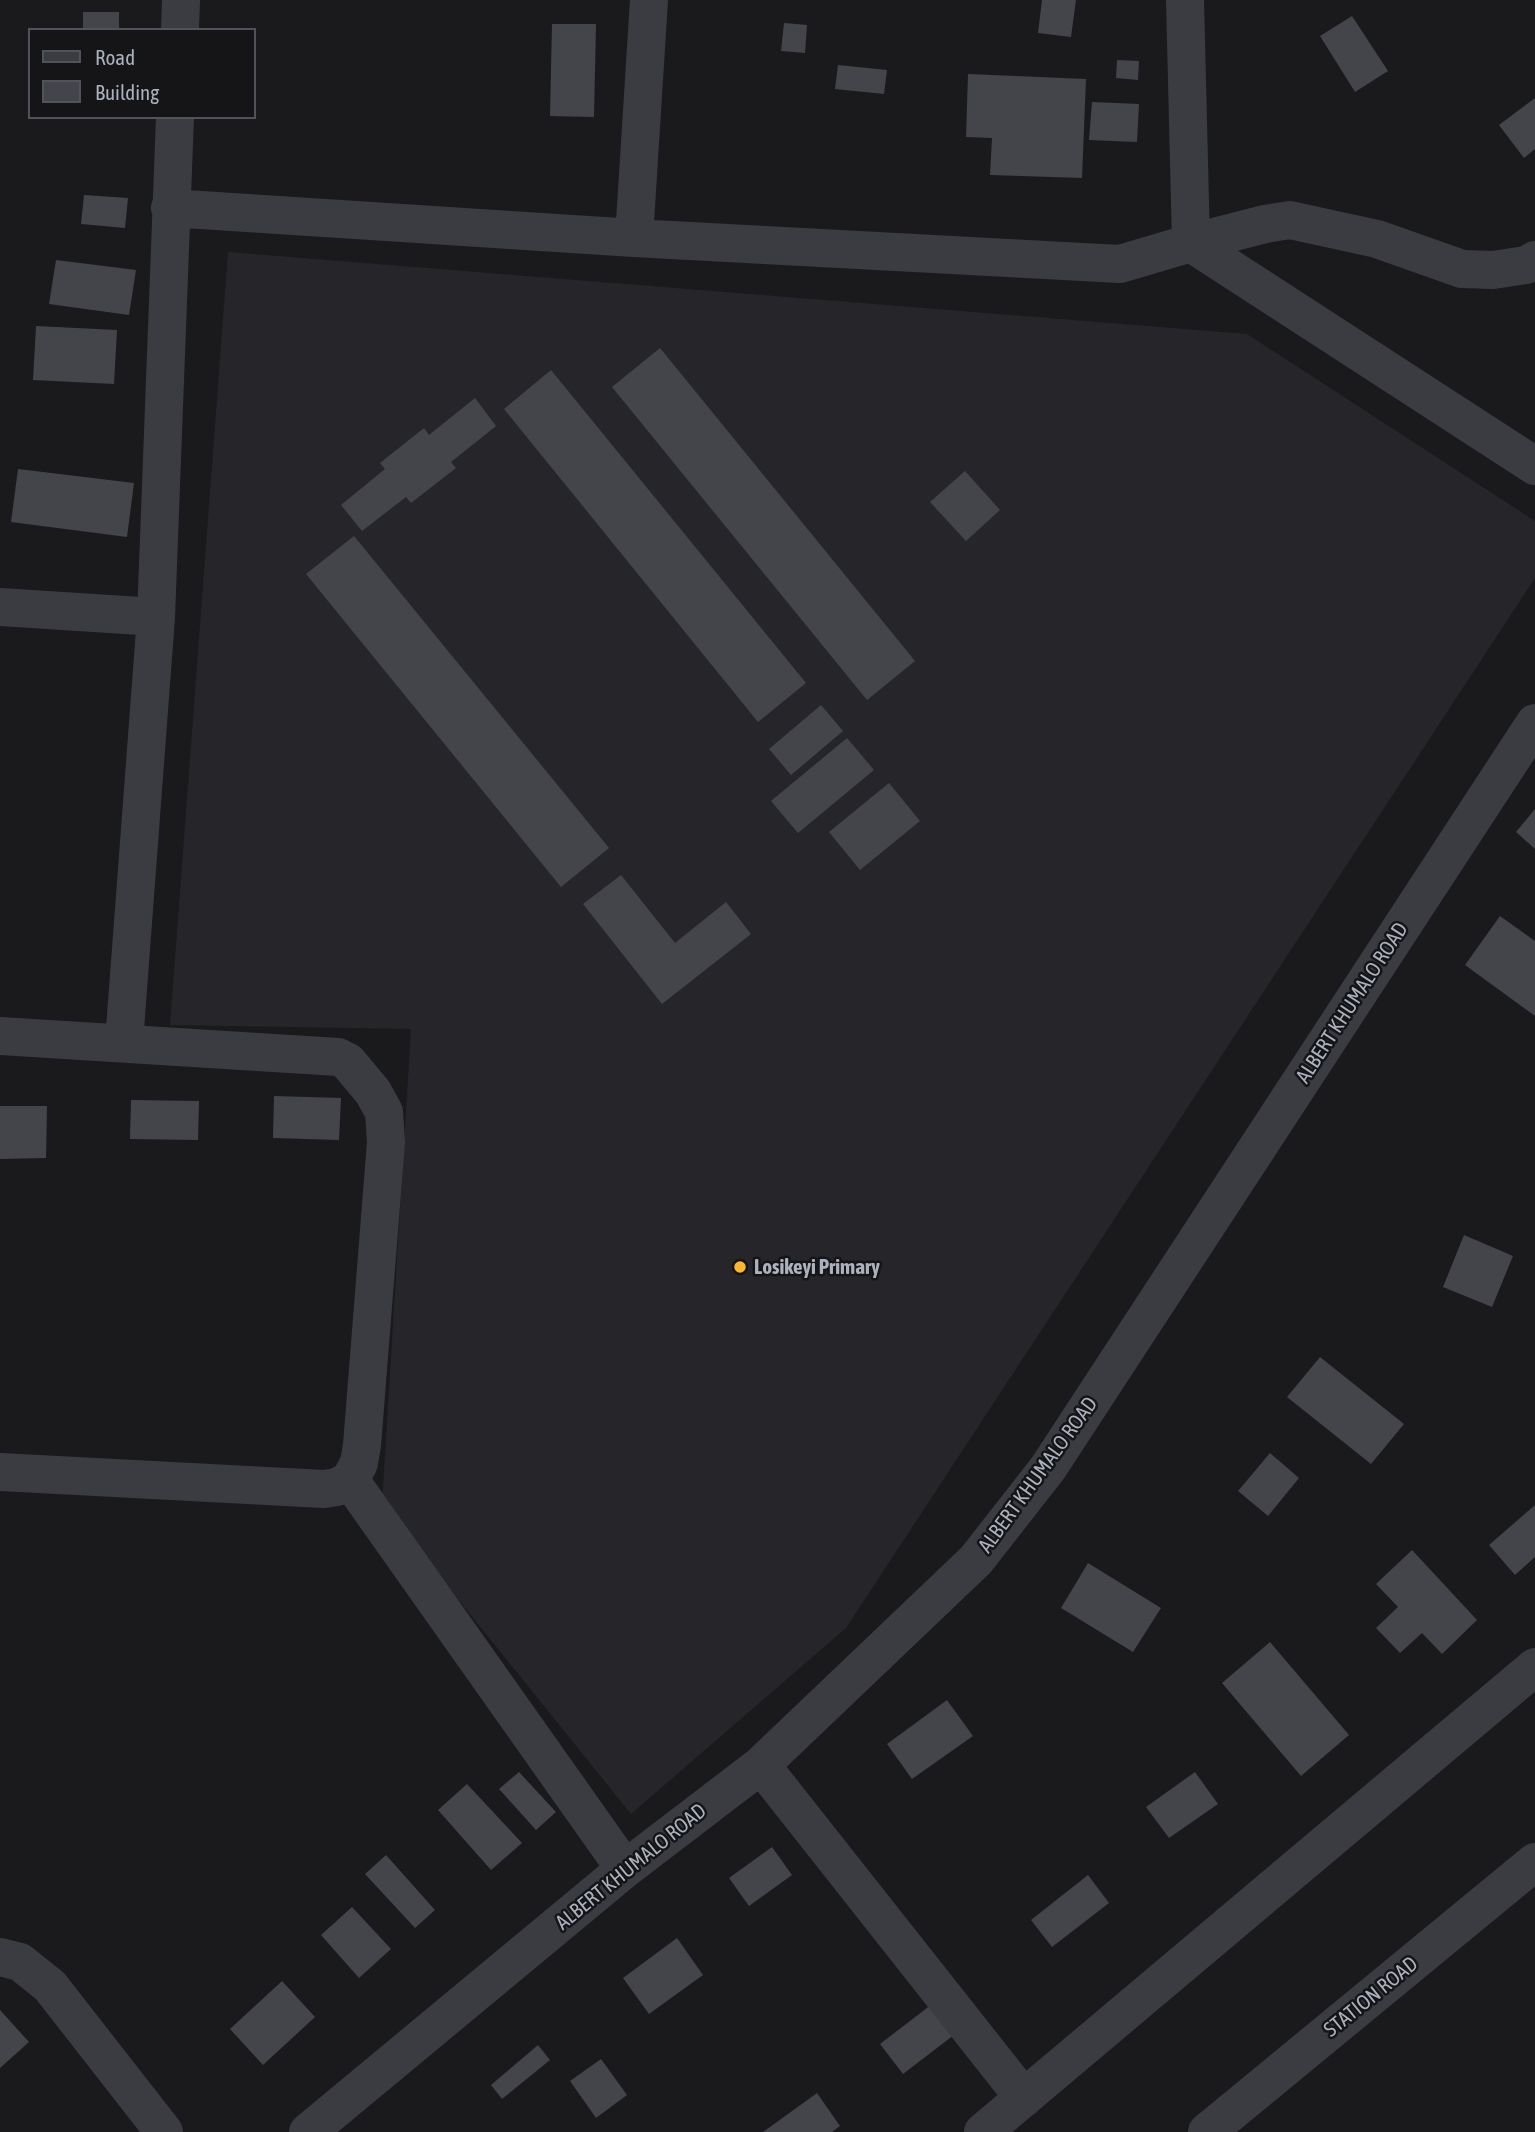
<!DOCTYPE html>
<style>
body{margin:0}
#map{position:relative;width:1535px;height:2132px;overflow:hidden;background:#1a1a1d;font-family:"Asap Condensed",sans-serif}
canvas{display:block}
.legend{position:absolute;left:28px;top:28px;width:228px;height:91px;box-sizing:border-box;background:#151518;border:2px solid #51535a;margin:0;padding:9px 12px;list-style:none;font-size:21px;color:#abb1bd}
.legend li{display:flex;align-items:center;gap:14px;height:35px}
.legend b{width:35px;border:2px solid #51535a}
</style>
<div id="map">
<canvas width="1535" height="2132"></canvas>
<ul class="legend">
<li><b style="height:9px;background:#3b3c42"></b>Road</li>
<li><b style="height:19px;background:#44454a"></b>Building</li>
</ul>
</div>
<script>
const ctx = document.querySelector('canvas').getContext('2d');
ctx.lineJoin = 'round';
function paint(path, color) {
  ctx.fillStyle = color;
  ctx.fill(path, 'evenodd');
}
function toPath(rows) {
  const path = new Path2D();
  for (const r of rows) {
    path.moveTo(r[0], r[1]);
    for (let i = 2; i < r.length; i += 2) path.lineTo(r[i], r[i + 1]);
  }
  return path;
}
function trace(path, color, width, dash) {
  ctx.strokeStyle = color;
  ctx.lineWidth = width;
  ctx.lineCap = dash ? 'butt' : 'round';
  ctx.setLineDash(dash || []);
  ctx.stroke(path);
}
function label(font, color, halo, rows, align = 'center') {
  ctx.font = font + ' "Asap Condensed",sans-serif';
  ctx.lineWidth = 5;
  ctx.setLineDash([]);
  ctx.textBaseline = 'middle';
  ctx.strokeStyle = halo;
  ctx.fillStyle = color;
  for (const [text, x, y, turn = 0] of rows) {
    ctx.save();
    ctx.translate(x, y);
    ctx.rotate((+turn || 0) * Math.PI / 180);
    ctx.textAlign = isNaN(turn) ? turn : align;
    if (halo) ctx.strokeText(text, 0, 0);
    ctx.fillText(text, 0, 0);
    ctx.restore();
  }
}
const built = toPath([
 [228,252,1247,334,1535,521,1535,578,846,1628,631,1814,382,1505,411,1029,170,1025]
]);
const building = toPath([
 [1042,0,1076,0,1071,37,1038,33],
 [83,12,119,12,119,30,83,30],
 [1352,16,1388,71,1355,92,1320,36],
 [784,23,807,25,805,53,781,51],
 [552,24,596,24,594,117,550,116],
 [1117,60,1139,61,1138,80,1116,78],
 [838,65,887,70,884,94,835,89],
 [968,74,1086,79,1082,178,990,175,992,138,966,137],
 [1535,98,1535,149,1524,158,1499,125],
 [1092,102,1139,104,1137,142,1089,140],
 [84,195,128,198,125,228,81,224],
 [56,260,136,270,129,315,49,304],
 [36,326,117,330,114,384,33,380],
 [660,348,915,661,867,700,612,387],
 [551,370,806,683,758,722,504,409],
 [475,398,496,426,451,462,456,468,411,503,406,497,362,531,341,505,385,469,380,463,424,428,429,435],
 [18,469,134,483,127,537,11,522],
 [965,471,1000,510,966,541,930,502],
 [354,536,609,848,561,887,306,574],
 [821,705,843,731,791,775,769,749],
 [847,738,874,770,798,833,771,801],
 [889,783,920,821,860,870,829,832],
 [1535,809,1535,849,1516,832],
 [621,875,675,943,726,902,751,934,662,1004,583,904],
 [1500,916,1535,941,1535,1016,1465,965],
 [274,1096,341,1098,339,1140,273,1138],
 [131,1100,199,1101,198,1140,130,1139],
 [0,1106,47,1106,46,1158,0,1159],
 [1464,1235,1513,1256,1492,1307,1443,1287],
 [1320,1357,1404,1424,1371,1464,1287,1397],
 [1270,1453,1299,1478,1268,1516,1238,1491],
 [1535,1505,1535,1557,1515,1575,1489,1545],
 [1412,1550,1477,1620,1442,1654,1422,1633,1400,1653,1376,1628,1398,1607,1376,1584],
 [1088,1563,1161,1608,1133,1652,1061,1608],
 [1270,1642,1349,1735,1301,1776,1222,1683],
 [947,1700,973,1736,912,1779,887,1744],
 [519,1772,556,1812,536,1830,499,1789],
 [1195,1772,1218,1804,1169,1838,1146,1807],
 [467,1784,522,1843,491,1870,438,1810],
 [772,1847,792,1875,749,1906,729,1878],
 [386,1855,435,1910,415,1928,365,1874],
 [1088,1875,1109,1903,1052,1947,1031,1920],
 [352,1907,391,1949,359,1978,321,1935],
 [677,1938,703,1975,649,2014,623,1978],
 [282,1981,315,2017,263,2065,230,2029],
 [940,1998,963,2028,903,2074,880,2044],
 [0,2010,29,2042,0,2068],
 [538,2045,550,2060,502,2099,491,2085],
 [601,2059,627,2095,596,2118,570,2081],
 [817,2093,840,2126,832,2132,763,2132]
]);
const minor = toPath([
 [1185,0,1191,243,1535,466],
 [180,30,181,0],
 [170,208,634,238,1120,264,1191,243,1265,224,1290,220,1377,239,1462,269,1493,270,1526,265,1535,260],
 [634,238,649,0],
 [0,607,156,617],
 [0,1036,338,1057,348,1062,373,1092,384,1112,386,1142,362,1445,359,1463,350,1480,625,1869],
 [124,1042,156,617,175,117],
 [0,1472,324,1489,337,1487,350,1480],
 [761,1765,1024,2098],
 [0,1957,20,1962,50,1986,164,2132],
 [308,2132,625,1869,761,1765,976,1560,1048,1468,1535,723],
 [983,2132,1535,1667],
 [1207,2132,1535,1862]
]);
const markers = [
 [740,1267,7,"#ffb62f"]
];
const streetNames = [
 ["ALBERT KHUMALO ROAD",1352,1003,-57],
 ["ALBERT KHUMALO ROAD",1038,1475,-54],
 ["ALBERT KHUMALO ROAD",631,1867,-39],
 ["STATION ROAD",1371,1997,-39]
];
const poiNames = [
 ["Losikeyi Primary",754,1267]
];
paint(built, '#26262a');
paint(building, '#44454a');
trace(minor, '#3b3c42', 38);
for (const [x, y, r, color] of markers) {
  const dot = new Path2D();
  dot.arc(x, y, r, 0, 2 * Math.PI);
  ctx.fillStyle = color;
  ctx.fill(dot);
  trace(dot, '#151518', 2.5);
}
label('21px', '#abb1bd', '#151518', streetNames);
label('bold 21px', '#abb1bd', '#151518', poiNames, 'left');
</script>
